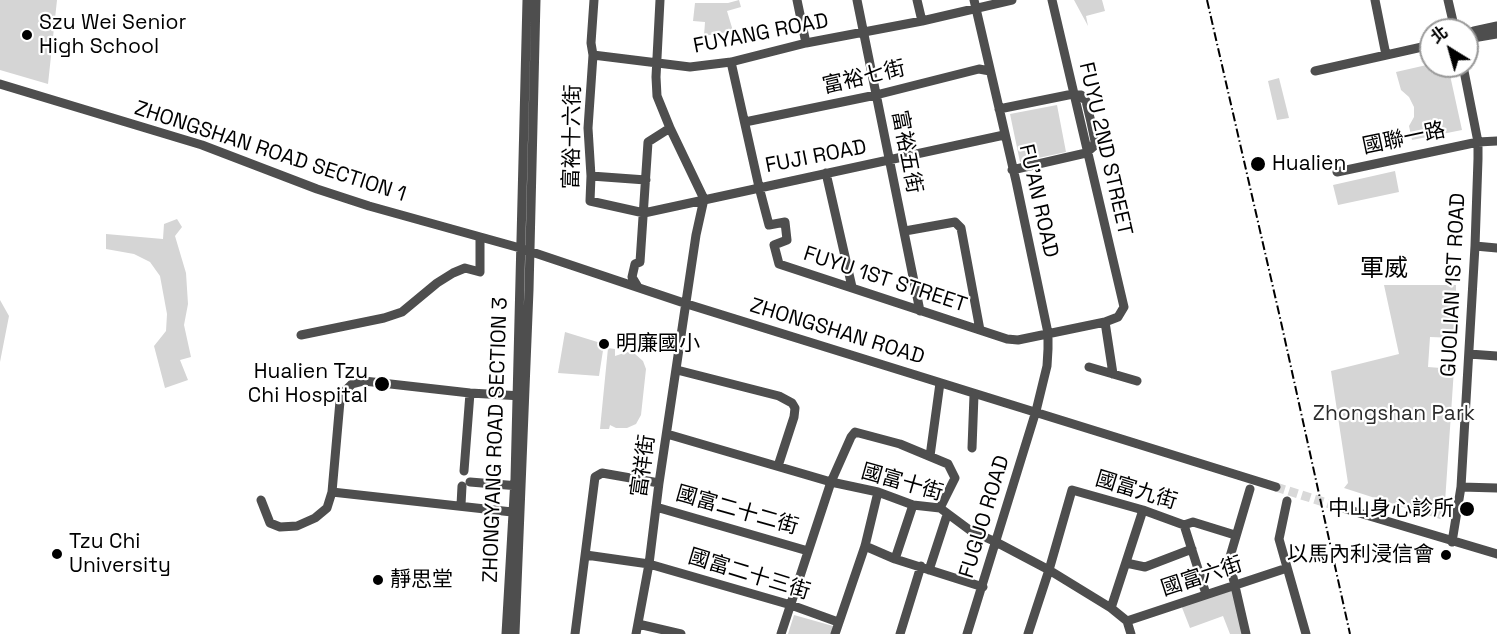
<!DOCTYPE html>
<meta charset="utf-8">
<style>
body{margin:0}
#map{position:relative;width:1497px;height:634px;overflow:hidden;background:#fff;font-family:"Space Grotesk","Noto Sans TC",sans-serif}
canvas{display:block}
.north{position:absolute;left:1419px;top:18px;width:60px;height:60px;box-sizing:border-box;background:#fff;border:2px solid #999;border-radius:50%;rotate:323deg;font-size:16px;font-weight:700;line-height:24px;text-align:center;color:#000}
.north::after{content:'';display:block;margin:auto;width:21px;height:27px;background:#000;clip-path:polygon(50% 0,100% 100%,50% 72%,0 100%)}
</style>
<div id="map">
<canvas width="1497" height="634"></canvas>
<div class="north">北</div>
</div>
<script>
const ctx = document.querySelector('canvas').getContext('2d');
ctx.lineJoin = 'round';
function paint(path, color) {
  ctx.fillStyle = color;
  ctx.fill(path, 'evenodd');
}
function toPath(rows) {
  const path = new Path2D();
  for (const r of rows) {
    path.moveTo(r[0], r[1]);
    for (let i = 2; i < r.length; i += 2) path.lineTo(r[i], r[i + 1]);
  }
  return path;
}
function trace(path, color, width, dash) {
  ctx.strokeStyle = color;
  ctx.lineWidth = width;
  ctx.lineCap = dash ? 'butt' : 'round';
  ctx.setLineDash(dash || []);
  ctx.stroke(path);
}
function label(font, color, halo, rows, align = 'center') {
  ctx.font = font + ' "Space Grotesk","Noto Sans TC",sans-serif';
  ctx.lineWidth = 4.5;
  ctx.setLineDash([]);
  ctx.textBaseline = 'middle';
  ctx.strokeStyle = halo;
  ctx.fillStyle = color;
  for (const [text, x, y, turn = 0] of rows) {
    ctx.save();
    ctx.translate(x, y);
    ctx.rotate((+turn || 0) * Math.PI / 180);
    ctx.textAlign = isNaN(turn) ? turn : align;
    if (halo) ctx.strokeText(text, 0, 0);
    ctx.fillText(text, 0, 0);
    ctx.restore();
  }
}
const green = toPath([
 [0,0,57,0,48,84,0,70],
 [739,0,741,7,727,11,733,31,704,36,705,22,693,21,695,3,728,3],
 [1074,0,1102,0,1105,11,1086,16,1088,26],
 [1431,64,1431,66,1448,66,1462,130,1412,140,1409,126,1414,117,1414,107,1409,97,1401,90,1396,72],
 [1279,78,1289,118,1277,120,1268,81],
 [1057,105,1066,152,1020,162,1010,114],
 [1395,171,1399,192,1338,205,1333,185],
 [177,219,182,227,175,236,186,273,188,304,184,325,191,357,180,360,188,380,165,388,154,346,166,331,167,314,160,276,150,262,134,254,106,249,106,234,163,239,164,224],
 [1384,285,1456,285,1456,338,1430,337,1428,367,1454,369,1444,517,1440,519,1344,488,1348,483,1331,371,1399,354],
 [0,300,9,316,0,362],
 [565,332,604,344,599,376,558,373],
 [608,348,615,349,615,356,627,352,635,354,643,361,646,369,641,415,636,424,627,428,616,428,610,425,609,429,600,429],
 [1234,588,1246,634,1230,634,1223,616,1190,628,1181,605],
 [794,615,833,626,831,634,788,634]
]);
const minorTunnel = toPath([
 [1276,487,1346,509]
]);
const minor = toPath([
 [594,0,591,43,593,55,588,128,591,176,590,201,644,213,1004,135],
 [797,0,806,43],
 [857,0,920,311],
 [917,0,922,21],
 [1375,0,1386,55],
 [1448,0,1455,30],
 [1467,34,1474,31,1497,26],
 [1467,39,1497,34],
 [593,55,690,67,731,62,806,43,922,21,1012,0],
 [731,62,759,187,769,225,785,222,787,240,774,245,779,264,1007,339,1018,340,1105,322,1118,317,1124,307,1052,0],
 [1315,71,1431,45],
 [0,84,202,145,317,189,369,206,520,248,687,304,1276,487],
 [999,109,1073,94,1081,95,1086,101,1091,122,1095,141,1094,146,1086,153,1012,170],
 [745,122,876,95,979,69,990,71],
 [1337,172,1478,142,1497,141],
 [826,173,852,287],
 [591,176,646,180],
 [905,231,955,222,961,228,980,330],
 [1475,246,1497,248],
 [638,287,632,277,635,264,640,262,648,142,670,128],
 [1105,322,1113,374],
 [301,335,384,318,402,312,437,283,453,273,465,268,480,272,480,237],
 [1469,354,1497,356],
 [1089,367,1137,381],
 [677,370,779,396,792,403,795,408,794,417,778,466],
 [667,434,831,482,878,492,913,505,940,508,971,531,996,542,1049,570,1111,608,1127,621,1131,634],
 [972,448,974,395],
 [930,456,940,383],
 [464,471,470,393],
 [470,482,519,486],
 [1461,487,1497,488],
 [332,492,512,512],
 [261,500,270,523,280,527,297,526,315,518,327,508,332,492,340,401,345,391,352,384,364,381,470,393,522,396],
 [1287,501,1279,539,1306,634],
 [461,505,462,486],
 [656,507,808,551],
 [1346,509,1497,554],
 [1184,525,1206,594],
 [1452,542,1461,487,1475,246,1478,159,1478,142,1463,66],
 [865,546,895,559,983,587],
 [586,555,649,564,791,605,838,622],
 [895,559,913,505],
 [1126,563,1145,567,1192,549],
 [929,570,947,515],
 [1111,608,1143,510],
 [1127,621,1287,568],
 [638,624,681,634],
 [506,634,515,479,527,0],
 [515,634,529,290,536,0],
 [575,634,595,477,602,473,659,483],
 [636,634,649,564,659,483,696,235,704,199,670,128,657,96,656,77,660,0],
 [781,634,831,482,851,437,855,432,900,444,948,464,955,478,940,508],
 [835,634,865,546,878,492],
 [900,634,921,566],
 [967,634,1036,411,1047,366,1048,349,1048,333,1016,181,974,0],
 [1028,634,1049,570,1072,490,1143,510,1184,525,1193,522,1235,535],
 [1246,634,1229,560,1250,489]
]);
const rail = toPath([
 [1207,0,1281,322,1350,634]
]);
const markers = [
 [27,35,6,"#000"],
 [1258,164,8,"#000"],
 [604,344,6,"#000"],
 [382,384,8,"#000"],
 [1467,509,8,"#000"],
 [57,554,6,"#000"],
 [1446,555,6,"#000"],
 [378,580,6,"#000"]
];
const poiNames = [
 ["Szu Wei Senior",39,23],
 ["High School",39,47],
 ["Hualien",1272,164],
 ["明廉國小",616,344],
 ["Hualien Tzu",368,372,"right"],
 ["Chi Hospital",368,396,"right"],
 ["中山身心診所",1454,509,"right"],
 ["Tzu Chi",69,542],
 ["University",69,566],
 ["以馬內利浸信會",1434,555,"right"],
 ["靜思堂",390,580]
];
const streetNames = [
 ["FUYANG ROAD",761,34,-11],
 ["富裕七街",864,78,-13],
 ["富裕十六街",573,137,-89],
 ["國聯一路",1404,139,-12],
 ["FUYU 2ND STREET",1105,149,77],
 ["ZHONGSHAN ROAD SECTION 1",270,152,18],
 ["富裕五街",906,152,79],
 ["FUJI ROAD",816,157,-11],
 ["FU’AN ROAD",1038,201,77],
 ["FUYU 1ST STREET",885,280,18],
 ["GUOLIAN 1ST ROAD",1454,285,-87],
 ["ZHONGSHAN ROAD",837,332,17],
 ["ZHONGYANG ROAD SECTION 3",496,440,-88],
 ["富祥街",644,466,-82],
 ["國富十街",902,483,16],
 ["國富九街",1136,491,17],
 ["國富二十二街",737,511,16],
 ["FUGUO ROAD",985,517,-73],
 ["國富二十三街",749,575,17],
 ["國富六街",1202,577,-18]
];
const parkNames = [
 ["Zhongshan Park",1394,414]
];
const quarterNames = [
 ["軍威",1384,269]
];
paint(green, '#d5d5d5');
trace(minorTunnel, '#d9d9d9', 9, [9, 4.5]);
trace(minor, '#4e4e4e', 9);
trace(rail, '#000', 2, [9, 3, 1.5, 3]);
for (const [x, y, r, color] of markers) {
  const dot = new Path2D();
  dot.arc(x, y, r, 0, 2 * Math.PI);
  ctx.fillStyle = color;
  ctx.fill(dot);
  trace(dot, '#fff', 2);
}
label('21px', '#000', '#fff', poiNames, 'left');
label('21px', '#000', '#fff', streetNames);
label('21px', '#2c2c2c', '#fff', parkNames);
label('24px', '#000', '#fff', quarterNames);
</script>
